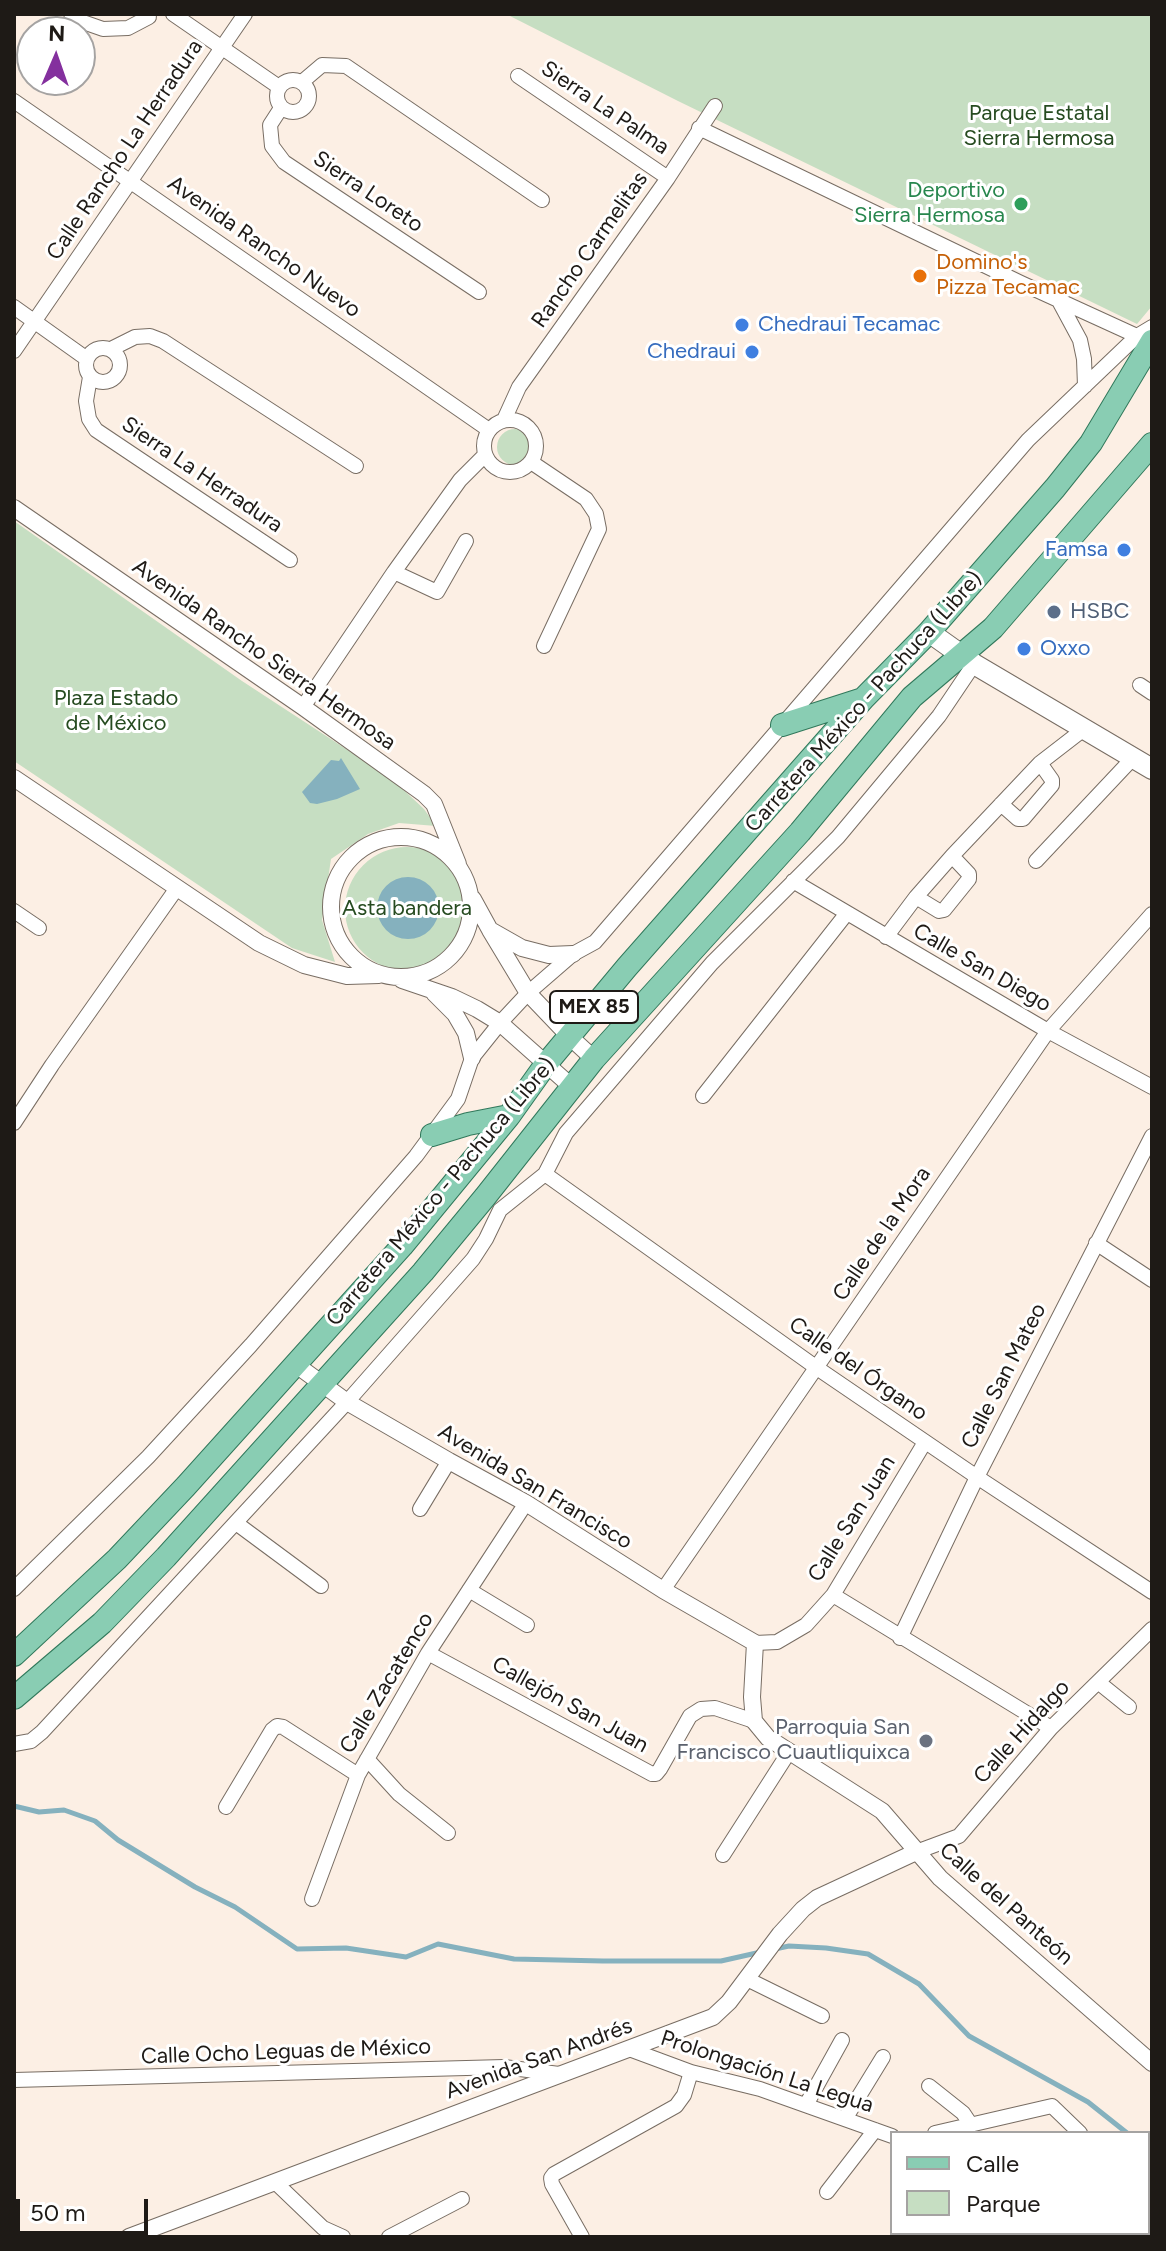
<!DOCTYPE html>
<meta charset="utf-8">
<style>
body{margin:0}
#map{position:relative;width:1166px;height:2251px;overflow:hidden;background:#fcefe4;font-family:Figtree,sans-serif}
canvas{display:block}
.frame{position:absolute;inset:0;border:16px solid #1e1a16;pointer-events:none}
.legend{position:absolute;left:890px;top:2131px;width:260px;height:104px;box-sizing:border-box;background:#fff;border:2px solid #a5a3a2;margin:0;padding:10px 14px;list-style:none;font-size:24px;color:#1e1a16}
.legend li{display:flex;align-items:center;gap:16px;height:40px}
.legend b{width:40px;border:2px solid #a5a3a2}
.north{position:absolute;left:16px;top:16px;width:80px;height:80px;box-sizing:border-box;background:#fff;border:2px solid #a5a3a2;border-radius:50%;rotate:2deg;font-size:22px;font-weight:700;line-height:32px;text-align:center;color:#1e1a16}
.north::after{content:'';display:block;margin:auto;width:28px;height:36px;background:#84309e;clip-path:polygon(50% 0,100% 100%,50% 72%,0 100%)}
.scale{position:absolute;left:16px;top:2199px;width:132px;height:36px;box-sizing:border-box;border:4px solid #1e1a16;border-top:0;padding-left:10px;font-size:24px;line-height:28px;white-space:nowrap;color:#1e1a16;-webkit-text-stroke:6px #fff;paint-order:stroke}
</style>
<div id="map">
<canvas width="1166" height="2251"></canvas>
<div class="frame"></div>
<ul class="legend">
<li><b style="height:10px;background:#89cdb3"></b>Calle</li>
<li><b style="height:22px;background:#c6dec2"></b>Parque</li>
</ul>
<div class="north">N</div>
<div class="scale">50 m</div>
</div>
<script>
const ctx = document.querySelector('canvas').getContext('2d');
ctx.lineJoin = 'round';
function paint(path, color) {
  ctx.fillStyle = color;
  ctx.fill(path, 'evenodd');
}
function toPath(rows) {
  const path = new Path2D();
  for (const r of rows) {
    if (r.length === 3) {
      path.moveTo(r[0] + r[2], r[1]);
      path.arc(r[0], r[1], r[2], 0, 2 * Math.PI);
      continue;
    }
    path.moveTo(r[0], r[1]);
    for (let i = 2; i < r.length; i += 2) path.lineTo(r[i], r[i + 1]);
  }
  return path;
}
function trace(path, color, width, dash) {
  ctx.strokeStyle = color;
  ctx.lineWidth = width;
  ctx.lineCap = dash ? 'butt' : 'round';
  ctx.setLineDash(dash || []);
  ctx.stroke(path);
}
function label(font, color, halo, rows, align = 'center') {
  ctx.font = font + ' Figtree,sans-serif';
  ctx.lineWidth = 6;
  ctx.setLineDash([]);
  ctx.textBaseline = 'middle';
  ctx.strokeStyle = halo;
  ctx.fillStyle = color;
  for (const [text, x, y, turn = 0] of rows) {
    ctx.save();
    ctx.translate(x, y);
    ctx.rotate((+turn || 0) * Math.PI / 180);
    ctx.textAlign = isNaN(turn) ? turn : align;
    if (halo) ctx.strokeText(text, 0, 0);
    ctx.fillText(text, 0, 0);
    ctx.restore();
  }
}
const green = toPath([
 [506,14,1152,14,1152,306,1137,324,678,101],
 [515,447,18],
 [14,521,242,681,392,779,424,809,436,826,399,823,368,834,331,859,322,920,335,962,292,948,14,761],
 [407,909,62]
]);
const water = toPath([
 [341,758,360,789,337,799,317,804,310,803,302,792,331,760,339,761],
 [408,908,31]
]);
const stream = toPath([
 [14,1806,39,1812,64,1810,95,1821,118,1840,195,1887,235,1907,297,1949,346,1948,406,1957,438,1944,514,1959,603,1961,721,1961,761,1952],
 [775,1949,789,1946,826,1948,868,1954,919,1984,969,2036,1088,2102,1127,2133],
 [1148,2150,1152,2153]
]);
const minor = toPath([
 [71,14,83,22,103,29,128,28,149,17],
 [173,14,279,87],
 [518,76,668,178],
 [293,96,16],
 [302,82,322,65,346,66,542,200],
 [14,101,489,430],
 [281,108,270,125,272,146,284,162,479,292],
 [699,128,1021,283,1137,336],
 [1059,301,1080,340,1084,359,1085,386],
 [14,307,87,359],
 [103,365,17],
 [111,349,135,337,150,336,163,341,356,466],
 [14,351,245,14],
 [90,377,86,401,89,419,96,430,290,560],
 [510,446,26],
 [504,420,519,387,668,178,715,106],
 [531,462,586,499,596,514,599,529,544,646],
 [394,572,437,592,466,541],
 [1140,685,1152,693],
 [303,707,394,572,460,480,485,455],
 [1001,804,1018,819,1023,819,1052,785,1052,780,1040,763],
 [1036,861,1133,758],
 [793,881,1048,1031,1152,1087],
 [916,897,939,911,944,910,969,879,969,874,952,856],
 [14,911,39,928],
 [886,937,916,897,952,856,1040,763,1084,729],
 [703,1096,847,913],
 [14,1123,52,1065,177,888],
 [545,1174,817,1368,977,1477,1152,1592],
 [1096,1243,1152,1280],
 [420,1509,449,1461],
 [236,1523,321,1586],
 [14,1589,148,1457,251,1345,416,1156,458,1099,472,1058,500,1023,528,993,573,954,595,942,1028,440,1137,336,1152,327],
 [469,1590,527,1625],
 [663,1590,1048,1031,1152,914],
 [833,1595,1051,1728],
 [900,1638,977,1477,1152,1136],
 [755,1643,777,1642,806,1625,833,1595,925,1442],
 [428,1653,652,1774,656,1774,660,1769,690,1716,701,1709,715,1708,754,1721],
 [1098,1682,1129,1707],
 [14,1744,31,1741,42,1732,347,1402,473,1259,486,1239,500,1210,545,1174,566,1133,712,963,838,837,939,716,974,664],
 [367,1759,399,1794,448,1833],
 [226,1807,272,1730,277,1726,283,1727,358,1775],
 [916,1852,959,1836,1051,1728,1152,1629],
 [723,1855,789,1752],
 [312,1899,358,1775,428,1653,526,1503],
 [747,1979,822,2016],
 [629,2049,691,2072,760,2089,892,2136],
 [14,2080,504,2067,559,2074],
 [929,2086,963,2113,971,2125],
 [806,2105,842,2040],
 [845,2119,883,2057],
 [935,2133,1052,2106,1080,2133],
 [275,2182,323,2228,343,2237],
 [827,2192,875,2130],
 [389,2237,462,2199],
 [582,2237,552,2184,551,2178,554,2174,676,2106,684,2095,691,2072],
 [1006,2237,1008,2233],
 [1091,2237,1091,2233]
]);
const tertiary = toPath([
 [14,508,303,707,424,794,434,804,458,864],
 [14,778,259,943,304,965,347,976,379,975],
 [401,907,70],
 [473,899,490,930,528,993,570,1037,594,1059],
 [492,931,522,948,549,955,573,954],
 [402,980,452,997,477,1009,500,1023,572,1087],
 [434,993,455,1014,466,1033,472,1058],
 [295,1364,347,1402,449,1461,526,1503,663,1590,755,1643,752,1697,754,1721,768,1738,882,1811,940,1878,1152,2063],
 [129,2237,713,2017,729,2002,780,1934,803,1909,817,1898,916,1852]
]);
const secondary = toPath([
 [929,632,974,664,1152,769]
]);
const primary = toPath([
 [782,725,863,699],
 [432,1135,468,1124,509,1116],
 [14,1655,117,1559,186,1486,402,1246,509,1116,546,1064,627,967,864,698,929,632,1055,488,1091,443,1152,341],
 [14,1698,102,1623,166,1557,423,1272,485,1197,594,1059,800,832,912,697,993,628,1152,444]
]);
const markers = [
 [1021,204,8,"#2e9e5b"],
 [920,276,8,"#e8710a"],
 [742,325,8,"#3f7fe0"],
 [752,352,8,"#3f7fe0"],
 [1124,550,8,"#3f7fe0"],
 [1054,612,8,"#5c6f8a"],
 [1024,649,8,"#3f7fe0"],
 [926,1741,8,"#6b7280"]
];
const shields = [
 [594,1007,88]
];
const shieldNames = [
 ["MEX 85",594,1007]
];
const streetNames = [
 ["Sierra La Palma",605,108,34],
 ["Calle Rancho La Herradura",125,150,-56],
 ["Sierra Loreto",368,192,34],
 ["Avenida Rancho Nuevo",264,247,35],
 ["Rancho Carmelitas",590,250,-55],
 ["Sierra La Herradura",202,475,34],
 ["Avenida Rancho Sierra Hermosa",264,655,35],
 ["Carretera México - Pachuca (Libre)",864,702,-48],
 ["Calle San Diego",982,968,30],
 ["Carretera México - Pachuca (Libre)",441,1192,-50],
 ["Calle de la Mora",882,1234,-56],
 ["Calle del Órgano",858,1369,35],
 ["Calle San Mateo",1004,1376,-63],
 ["Avenida San Francisco",535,1487,31],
 ["Calle San Juan",852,1519,-58],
 ["Calle Zacatenco",387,1683,-59],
 ["Callejón San Juan",570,1705,29],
 ["Calle Hidalgo",1022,1732,-48],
 ["Calle del Panteón",1006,1904,42],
 ["Calle Ocho Leguas de México",286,2052,-2],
 ["Avenida San Andrés",539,2059,-20],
 ["Prolongación La Legua",767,2072,18]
];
const parkNames = [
 ["Parque Estatal",1039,114],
 ["Sierra Hermosa",1039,139],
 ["Plaza Estado",116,699],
 ["de México",116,724],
 ["Asta bandera",407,909]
];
const leisureNames = [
 ["Deportivo",1005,191],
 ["Sierra Hermosa",1005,216]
];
const foodNames = [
 ["Domino's",936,263],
 ["Pizza Tecamac",936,288]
];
const shopNames = [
 ["Chedraui Tecamac",758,325],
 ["Chedraui",736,352,"right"],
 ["Famsa",1108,550,"right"],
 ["Oxxo",1040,649]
];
const serviceNames = [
 ["HSBC",1070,612]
];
const worshipNames = [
 ["Parroquia San",910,1728],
 ["Francisco Cuautliquixca",910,1753]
];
paint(green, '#c6dec2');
paint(water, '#85b1be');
trace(stream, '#85b1be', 5);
trace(minor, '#786d63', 16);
trace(tertiary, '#786d63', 18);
trace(secondary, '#786d63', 22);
trace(primary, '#31785b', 24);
trace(minor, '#fff', 14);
trace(tertiary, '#fff', 16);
trace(secondary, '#fff', 20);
trace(primary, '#89cdb3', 22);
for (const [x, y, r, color] of markers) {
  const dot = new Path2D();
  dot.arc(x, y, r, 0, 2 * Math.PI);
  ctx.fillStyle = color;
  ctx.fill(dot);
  trace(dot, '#fff', 3);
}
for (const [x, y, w] of shields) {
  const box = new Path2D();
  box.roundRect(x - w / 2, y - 16, w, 32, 6);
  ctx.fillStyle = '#fff';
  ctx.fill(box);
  trace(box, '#1e1a16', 2);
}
label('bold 20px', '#1e1a16', null, shieldNames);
label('22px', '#1e1a16', '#fff', streetNames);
label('22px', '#264b20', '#fff', parkNames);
label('22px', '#27864d', '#fff', leisureNames, 'right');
label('22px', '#c56008', '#fff', foodNames, 'left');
label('22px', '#366cbe', '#fff', shopNames, 'left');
label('22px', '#4e5e75', '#fff', serviceNames, 'left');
label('22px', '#5b616d', '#fff', worshipNames, 'right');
</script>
